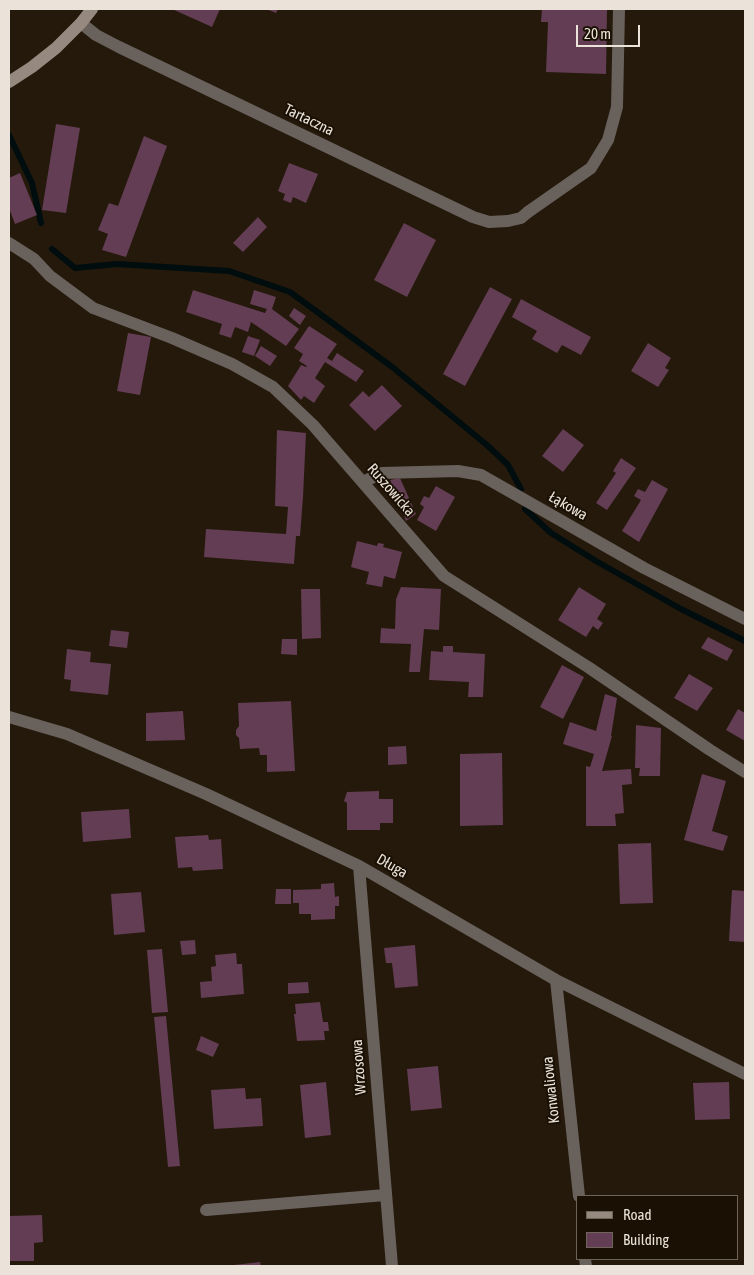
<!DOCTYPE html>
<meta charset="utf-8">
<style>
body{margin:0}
#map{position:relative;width:754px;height:1275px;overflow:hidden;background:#25190b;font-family:"Asap Condensed",sans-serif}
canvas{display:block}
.frame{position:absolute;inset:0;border:10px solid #ebe3d9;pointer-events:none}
.legend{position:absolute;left:576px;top:1195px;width:162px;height:65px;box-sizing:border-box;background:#1b1004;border:1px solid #6e6459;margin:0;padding:6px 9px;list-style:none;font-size:15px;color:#ebe3d9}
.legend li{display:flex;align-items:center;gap:10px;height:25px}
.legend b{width:25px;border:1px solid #6e6459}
.scale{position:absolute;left:576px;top:25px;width:64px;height:22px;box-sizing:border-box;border:2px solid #ebe3d9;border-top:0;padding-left:6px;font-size:15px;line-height:18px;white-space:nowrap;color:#ebe3d9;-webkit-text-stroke:4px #1b1004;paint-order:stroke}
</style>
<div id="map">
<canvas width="754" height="1275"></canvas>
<div class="frame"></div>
<ul class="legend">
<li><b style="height:6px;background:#968980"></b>Road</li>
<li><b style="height:14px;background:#623d53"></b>Building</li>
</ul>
<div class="scale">20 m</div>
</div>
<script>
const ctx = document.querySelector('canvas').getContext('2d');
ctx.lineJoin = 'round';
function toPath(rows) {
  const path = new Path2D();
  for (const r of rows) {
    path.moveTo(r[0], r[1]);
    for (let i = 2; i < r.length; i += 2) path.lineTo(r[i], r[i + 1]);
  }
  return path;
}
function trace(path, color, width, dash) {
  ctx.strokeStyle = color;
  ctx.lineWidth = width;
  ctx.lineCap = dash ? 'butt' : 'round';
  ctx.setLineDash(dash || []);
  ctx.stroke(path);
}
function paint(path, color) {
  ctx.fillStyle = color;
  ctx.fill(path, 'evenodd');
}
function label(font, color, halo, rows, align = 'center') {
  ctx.font = font + ' "Asap Condensed",sans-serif';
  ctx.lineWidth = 4;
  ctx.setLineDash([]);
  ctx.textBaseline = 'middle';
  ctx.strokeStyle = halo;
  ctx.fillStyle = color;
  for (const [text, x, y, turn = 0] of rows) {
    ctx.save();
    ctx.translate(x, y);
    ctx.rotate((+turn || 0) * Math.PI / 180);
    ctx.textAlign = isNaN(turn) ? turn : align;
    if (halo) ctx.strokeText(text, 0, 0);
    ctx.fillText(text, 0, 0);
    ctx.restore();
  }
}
const stream = toPath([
 [9,135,32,183,41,223],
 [52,249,75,268,117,264,229,271,290,292,391,366,488,446,508,465,521,489],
 [525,509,551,533,596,561,681,609,745,641]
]);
const building = toPath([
 [172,9,220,9,212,27],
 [266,9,278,9,276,13],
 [542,9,607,9,606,74,546,72,548,22,541,22],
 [56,124,80,128,66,213,42,210],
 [144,136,167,146,126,257,102,250,108,234,98,230,109,203,118,206],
 [289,163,318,174,306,203,293,197,291,203,283,200,285,194,278,191],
 [20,173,37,215,15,224,9,208,9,178],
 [258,217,267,227,243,252,233,243],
 [404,223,436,240,407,297,374,280],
 [490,287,512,299,465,386,443,374],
 [193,290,265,313,267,309,250,304,254,290,276,297,272,309,299,329,286,346,251,322,248,332,235,327,231,338,219,334,222,324,186,312],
 [521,299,591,337,581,355,562,345,557,353,532,339,537,331,512,317],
 [294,308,306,316,300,325,289,316],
 [309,326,337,344,327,358,332,361,337,353,364,371,356,382,325,362,315,378,325,386,314,403,304,396,301,400,288,386,301,365,306,367,307,366,299,361,303,354,294,348],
 [128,333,151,337,140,395,117,391],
 [248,336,260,340,254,356,242,352],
 [648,343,671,358,665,368,669,370,658,387,631,371],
 [261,346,277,356,270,366,255,356],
 [382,385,402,406,375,431,349,405,363,391,369,397],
 [563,429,584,445,563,472,542,456],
 [277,430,306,433,303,497,300,536,296,536,294,564,204,557,206,529,286,534,288,507,275,506],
 [621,458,636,468,607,510,596,503,616,473,613,471],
 [400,478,416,514,406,521,390,480],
 [652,480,668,489,639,542,622,531,641,500,634,496,638,489,645,492],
 [436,486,455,497,436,531,417,520,424,507,420,504,424,496,429,498],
 [357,541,377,546,378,543,384,544,383,547,402,552,395,579,384,576,382,587,366,584,369,572,351,567],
 [401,587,441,589,439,630,424,629,420,672,409,672,411,644,380,643,381,628,395,629,396,599],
 [579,587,606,604,597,619,603,623,598,630,593,626,586,637,558,620],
 [301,589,320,589,321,638,302,639],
 [111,630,129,632,127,648,109,646],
 [708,637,733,650,727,661,701,648],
 [282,639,297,639,297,655,281,654],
 [443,646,453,646,453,652,485,654,483,697,468,697,469,682,429,680,431,651,443,652],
 [67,649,91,652,90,662,111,664,108,695,70,691,71,680,64,679],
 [562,665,584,677,563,719,540,707],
 [689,674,713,688,697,711,674,698],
 [605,694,617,698,611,736,612,736,602,771,631,769,632,784,622,785,624,813,615,814,616,826,586,826,586,766,590,767,594,754,563,744,570,722,596,731],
 [291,701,295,771,267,772,267,755,260,755,259,748,240,749,239,738,236,735,236,730,239,726,238,703],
 [738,709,745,713,745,741,726,730],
 [183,711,185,740,146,741,146,713],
 [636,725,661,728,660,776,639,776,640,768,635,768],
 [406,746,407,764,388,765,388,747],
 [502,753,503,825,460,826,460,754],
 [702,774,726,781,712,831,728,836,723,851,684,840],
 [379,791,379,799,393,799,393,823,380,823,380,830,347,830,347,803,344,801,347,792],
 [129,809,131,838,83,842,81,812],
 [208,835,209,840,221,839,223,869,193,871,192,867,178,868,175,837],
 [651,843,653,903,620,904,618,844],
 [334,883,335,897,339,896,339,906,335,906,335,919,311,920,311,914,299,914,299,903,293,903,293,890,321,889,321,884],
 [276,889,291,889,291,904,275,904],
 [732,890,745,891,745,942,729,941],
 [141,892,145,932,114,935,111,894],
 [195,940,196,954,182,955,180,941],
 [415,945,418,986,395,988,392,963,386,963,384,948],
 [162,949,168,1012,152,1013,147,950],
 [236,953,237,964,242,964,244,994,201,998,200,982,212,981,211,967,216,966,215,955],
 [308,982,309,993,288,994,288,983],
 [320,1002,323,1022,328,1022,329,1031,324,1031,325,1040,297,1041,294,1014,296,1014,295,1004],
 [166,1016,180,1166,168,1167,154,1017],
 [201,1036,219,1044,213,1057,196,1050],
 [438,1066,442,1108,411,1111,407,1069],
 [326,1082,331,1135,305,1138,300,1085],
 [729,1082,730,1119,695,1120,693,1083],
 [245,1088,246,1099,261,1098,263,1126,214,1129,211,1090],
 [42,1215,43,1242,34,1243,34,1261,9,1261,9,1216],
 [260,1262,261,1266,234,1266,234,1265]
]);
const lane = toPath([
 [528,212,591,168,608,140,617,107,619,9]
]);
const street = toPath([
 [81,23,96,35,119,47,473,217,489,222,508,221,521,218,528,212],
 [9,243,34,259,50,276,93,308,172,338,232,364,273,387,313,425,444,576,588,667,710,750,745,772],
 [363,482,382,473,458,471,481,475,644,568,745,619],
 [9,717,67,734,206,794,359,866,556,980,745,1074],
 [359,866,392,1266],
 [556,980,579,1196],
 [206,1210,385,1195],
 [585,1259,586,1266]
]);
const secondary = toPath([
 [9,82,32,67,56,48,81,23,92,9]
]);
const streetNames = [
 ["Tartaczna",309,120,26],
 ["Ruszowicka",391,490,49],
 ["Łąkowa",568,506,30],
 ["Długa",392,866,30],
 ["Wrzosowa",359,1067,-94],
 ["Konwaliowa",551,1090,-96]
];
trace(stream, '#000d0f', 6);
paint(building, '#623d53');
trace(lane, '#69615c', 12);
trace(street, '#69615c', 12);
trace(secondary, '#968980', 12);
label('15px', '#ebe3d9', '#1b1004', streetNames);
</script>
